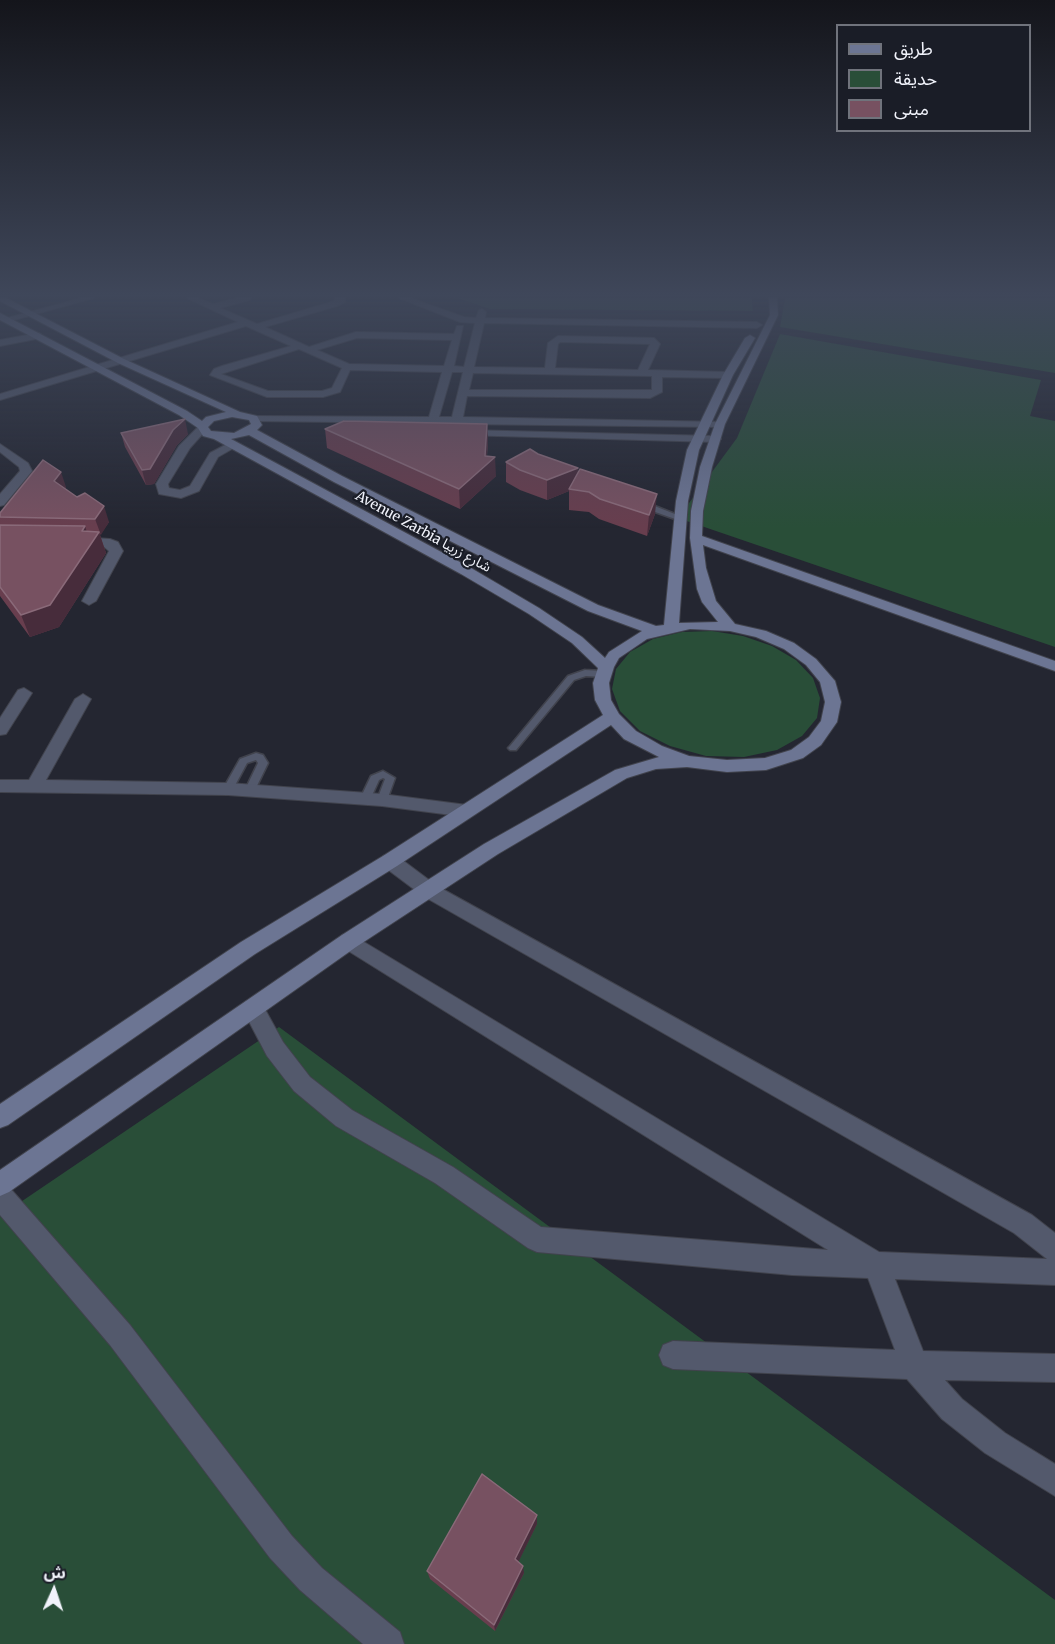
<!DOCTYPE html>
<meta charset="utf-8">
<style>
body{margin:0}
#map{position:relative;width:1055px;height:1644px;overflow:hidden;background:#242631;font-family:Merriweather,"Noto Sans Arabic",serif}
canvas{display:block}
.legend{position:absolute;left:836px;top:24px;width:195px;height:108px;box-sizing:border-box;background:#1a1d27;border:2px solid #70737c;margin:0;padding:8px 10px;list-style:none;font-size:18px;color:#f1f3fb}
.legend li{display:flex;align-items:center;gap:12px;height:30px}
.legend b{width:30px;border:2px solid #70737c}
.north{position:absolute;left:24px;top:1560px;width:60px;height:60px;-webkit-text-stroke:4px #1a1d27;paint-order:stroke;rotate:3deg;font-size:16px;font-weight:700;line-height:24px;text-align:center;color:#f1f3fb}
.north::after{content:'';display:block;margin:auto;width:21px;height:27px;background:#f1f3fb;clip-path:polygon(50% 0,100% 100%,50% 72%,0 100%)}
</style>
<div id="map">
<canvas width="1055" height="1644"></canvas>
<ul class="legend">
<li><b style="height:8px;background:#6c7593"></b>طريق</li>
<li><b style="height:16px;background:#294e38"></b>حديقة</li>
<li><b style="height:16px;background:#775161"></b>مبنى</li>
</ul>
<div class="north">ش</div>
</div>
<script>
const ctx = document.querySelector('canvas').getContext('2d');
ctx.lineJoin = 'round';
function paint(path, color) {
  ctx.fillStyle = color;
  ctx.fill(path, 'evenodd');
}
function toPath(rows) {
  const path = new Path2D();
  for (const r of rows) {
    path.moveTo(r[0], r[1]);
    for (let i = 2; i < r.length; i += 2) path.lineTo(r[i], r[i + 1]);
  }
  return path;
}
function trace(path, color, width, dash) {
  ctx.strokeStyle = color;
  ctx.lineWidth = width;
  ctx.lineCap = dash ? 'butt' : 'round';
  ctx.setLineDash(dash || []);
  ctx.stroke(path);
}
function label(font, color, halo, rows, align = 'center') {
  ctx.font = font + ' Merriweather,"Noto Sans Arabic",serif';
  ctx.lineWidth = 4.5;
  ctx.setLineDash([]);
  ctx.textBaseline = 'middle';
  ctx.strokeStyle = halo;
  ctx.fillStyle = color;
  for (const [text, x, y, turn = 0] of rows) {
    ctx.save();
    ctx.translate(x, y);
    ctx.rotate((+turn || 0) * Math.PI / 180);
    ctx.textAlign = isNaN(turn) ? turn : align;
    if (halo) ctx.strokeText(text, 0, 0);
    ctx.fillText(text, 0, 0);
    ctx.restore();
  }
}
const green = toPath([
 [457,298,752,298,753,311,490,309],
 [785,298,1055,298,1055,373,780,327],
 [780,334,1041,380,1030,416,1055,421,1055,647,678,518,737,438],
 [712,631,743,636,772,646,796,660,813,678,820,698,817,718,802,736,777,750,744,757,706,756,670,746,640,731,620,711,612,689,616,669,630,652,653,639,682,632],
 [279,1027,1055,1600,1055,1644,0,1644,0,1216]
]);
const lane = toPath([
 [641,503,647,503,685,518,678,520,641,507,641,503],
 [585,670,603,671,607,674,603,677,586,676,574,680,516,750,510,750,508,748,510,746,568,676,585,670],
 [256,753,263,755,268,763,254,792,246,792,245,790,258,763,256,760,247,763,232,791,224,791,223,789,240,759,256,753],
 [383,771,395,778,386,803,378,803,377,800,385,779,383,778,379,780,369,802,361,802,360,799,371,776,383,771]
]);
const street = toPath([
 [82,298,94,298,7,322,3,319,82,298],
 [187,298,197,298,213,304,239,298,251,298,250,300,220,308,257,324,331,302,336,300,335,298,345,298,345,302,337,306,265,327,309,347,356,332,454,334,457,326,463,326,454,366,464,367,475,323,460,322,399,298,410,298,464,317,476,318,479,310,482,309,486,312,485,318,757,322,762,325,757,328,484,323,474,367,545,368,548,343,558,336,654,338,660,344,648,370,728,372,733,375,728,378,662,377,662,392,650,398,467,396,463,417,724,422,724,426,720,427,461,424,459,431,454,434,449,431,450,424,438,424,434,433,430,434,425,431,427,423,253,421,248,418,249,416,429,417,442,372,350,370,340,392,323,397,267,397,210,375,214,369,222,366,291,346,246,326,0,400,0,394,238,322,187,298],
 [357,338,452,340,444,366,349,364,317,350,357,338],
 [560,342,650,344,638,370,555,368,558,344,560,342],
 [299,349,342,368,332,388,322,391,268,391,221,374,299,349],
 [452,372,463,372,452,417,439,417,452,372],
 [473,373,652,376,652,390,469,390,473,373],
 [38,333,41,334,41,338,0,346,0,340,38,333],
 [202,426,207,429,190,448,168,484,169,488,180,490,190,486,210,453,229,443,237,443,239,445,218,457,199,491,181,498,159,494,156,484,179,446,198,427,202,426],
 [465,430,715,436,721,439,715,442,461,435,460,433,465,430],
 [0,444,28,463,32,471,4,505,0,506,0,494,20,471,19,467,0,452,0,444],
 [80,537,110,539,118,542,123,551,96,601,89,605,82,601,109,551,103,546,75,544,74,541,80,537],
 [24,688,32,693,6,734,0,735,0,718,18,690,24,688],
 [83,694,91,699,46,780,228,783,382,794,467,805,473,807,476,811,473,815,467,817,382,806,228,795,0,792,0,780,29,780,75,699,83,694],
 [390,854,397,856,437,886,1032,1215,1055,1233,1055,1285,895,1279,923,1351,1055,1354,1055,1382,945,1380,962,1399,1005,1433,1055,1464,1055,1496,985,1453,942,1419,907,1379,673,1369,663,1365,659,1355,663,1345,673,1341,895,1350,868,1278,792,1275,537,1252,528,1248,435,1183,336,1126,294,1091,267,1056,242,1008,245,1002,253,999,261,1002,283,1042,310,1077,352,1110,453,1167,541,1227,828,1250,342,947,339,941,342,935,349,933,879,1252,1047,1259,1014,1233,423,896,383,866,381,861,383,856,390,854],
 [0,1184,9,1187,130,1325,292,1536,322,1568,400,1632,404,1644,363,1644,300,1590,270,1558,110,1345,0,1215,0,1184]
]);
const secondary = toPath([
 [0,298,6,298,124,359,240,412,257,416,262,425,257,430,342,476,598,605,656,626,664,625,676,501,687,450,723,375,745,338,750,335,755,338,733,375,699,450,688,501,679,623,718,622,702,602,697,589,690,538,691,511,700,467,715,424,770,315,769,298,777,298,778,315,725,424,712,467,703,511,702,536,1055,661,1055,671,703,545,706,568,716,601,735,624,766,631,794,643,816,659,835,681,841,702,837,722,821,745,803,758,766,770,727,772,687,767,656,769,627,778,498,854,356,947,9,1192,0,1196,0,1170,342,935,484,844,615,770,659,757,624,739,611,725,397,866,255,954,8,1125,0,1128,0,1104,241,942,383,856,603,715,595,700,593,683,598,668,572,643,529,614,461,574,214,439,203,436,198,428,179,415,0,320,0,313,187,411,202,421,206,417,226,412,118,363,0,301,0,298],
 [232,417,249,420,251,424,234,433,211,431,208,427,214,421,232,417],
 [249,435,334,482,588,611,642,631,609,652,605,658,582,637,539,608,471,568,231,439,249,435],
 [690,629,730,631,756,637,784,649,806,665,820,682,825,702,821,721,809,737,791,750,765,758,727,760,689,756,662,746,636,731,619,714,611,700,609,683,614,667,619,658,647,639,690,629]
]);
const wall = toPath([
 [487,424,488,443,487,456,496,476,460,509,327,448,325,429],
 [121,433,188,434,177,445,154,484,146,485,125,447],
 [538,454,578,468,578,472,655,514,647,536,599,519,589,512,569,510,569,491,547,500,520,490,506,482,506,462],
 [66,487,65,489,109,522,100,535,106,553,59,627,30,637,0,596,0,513],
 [537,1524,518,1562,524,1573,495,1631,430,1579,427,1571]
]);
const shadedWall = toPath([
 [185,419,188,434,177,445,154,484,146,485,142,470,173,430],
 [487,424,488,443,486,465,495,457,496,476,460,509,459,489,485,456],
 [578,468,578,488,569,489,569,491,547,500,547,480],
 [61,472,66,487,59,496,54,481],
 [657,494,655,514,647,536,649,515],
 [104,506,109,522,101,535,95,519],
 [85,526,91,544,99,532,106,553,59,627,30,637,21,615],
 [537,1515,537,1524,516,1567,515,1559],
 [523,1566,524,1573,495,1631,494,1625]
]);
const building = toPath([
 [185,419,173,430,150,469,142,470,121,433,185,419],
 [344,421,487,424,485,456,495,457,459,489,325,429,344,421],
 [530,449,538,454,578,468,547,480,520,470,506,462,530,449],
 [43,460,61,472,54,481,77,497,85,493,104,506,95,519,0,517,0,513,43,460],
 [580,469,657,494,649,515,600,499,589,492,569,489,580,469],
 [0,525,85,526,82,531,99,532,50,605,21,615,0,587,0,525],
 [482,1474,537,1515,515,1559,523,1566,494,1625,427,1571,482,1474]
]);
const farStreetnames = [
 ["Avenue Zarbia شارع زربيا",423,532,29]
];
paint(green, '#294e38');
trace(lane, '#41434d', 3);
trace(street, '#41434d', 2);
trace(secondary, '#41434d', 2);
paint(lane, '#53596c');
paint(street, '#53596c');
paint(secondary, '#6c7593');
paint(wall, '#683e4e');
paint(shadedWall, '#472c3b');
paint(building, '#775161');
trace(building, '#8a6a79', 1.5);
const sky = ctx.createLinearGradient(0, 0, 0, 528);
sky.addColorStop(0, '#14151b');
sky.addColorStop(0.56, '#3f475a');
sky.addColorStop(1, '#3f475a00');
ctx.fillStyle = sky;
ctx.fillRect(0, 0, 1055, 528);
label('14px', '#f1f3fb', '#1a1d27', farStreetnames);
</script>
